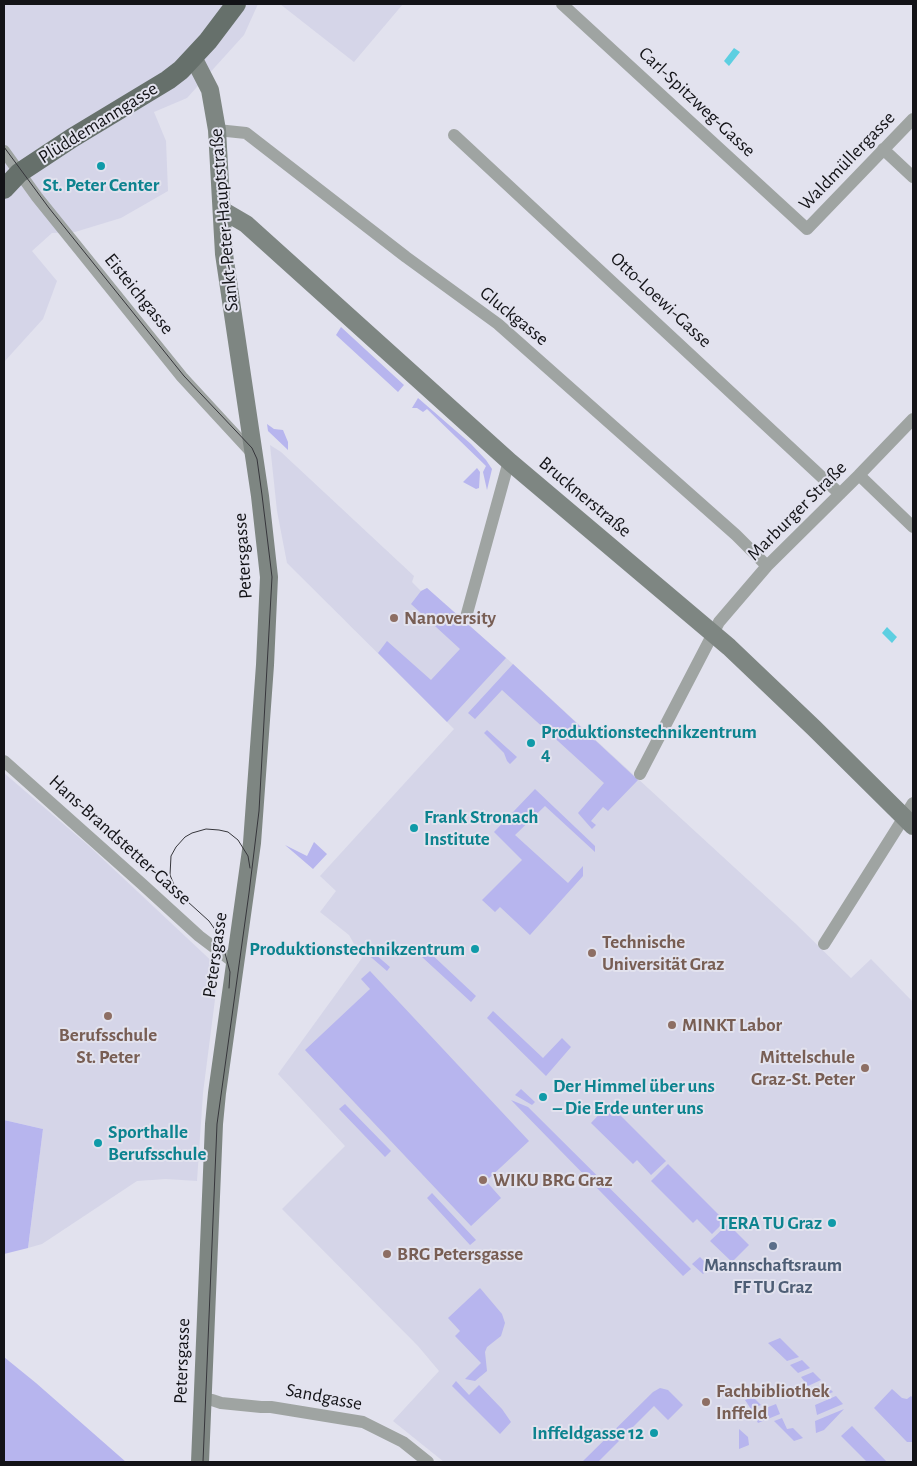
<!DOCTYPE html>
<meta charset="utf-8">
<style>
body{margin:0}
#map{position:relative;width:917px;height:1466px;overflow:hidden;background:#e2e2ee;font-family:"Alegreya Sans",sans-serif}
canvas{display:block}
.frame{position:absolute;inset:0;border:5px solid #131317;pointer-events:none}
</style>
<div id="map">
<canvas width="917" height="1466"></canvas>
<div class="frame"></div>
</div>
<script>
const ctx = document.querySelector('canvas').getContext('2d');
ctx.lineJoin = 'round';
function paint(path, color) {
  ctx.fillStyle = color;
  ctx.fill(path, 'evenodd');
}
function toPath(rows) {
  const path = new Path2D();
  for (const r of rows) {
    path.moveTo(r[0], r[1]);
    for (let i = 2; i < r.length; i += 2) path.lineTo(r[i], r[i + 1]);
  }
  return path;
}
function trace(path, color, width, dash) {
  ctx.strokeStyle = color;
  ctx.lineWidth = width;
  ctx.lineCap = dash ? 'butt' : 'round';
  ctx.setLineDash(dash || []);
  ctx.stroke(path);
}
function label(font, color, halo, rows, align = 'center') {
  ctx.font = font + ' "Alegreya Sans",sans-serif';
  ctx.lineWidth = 4;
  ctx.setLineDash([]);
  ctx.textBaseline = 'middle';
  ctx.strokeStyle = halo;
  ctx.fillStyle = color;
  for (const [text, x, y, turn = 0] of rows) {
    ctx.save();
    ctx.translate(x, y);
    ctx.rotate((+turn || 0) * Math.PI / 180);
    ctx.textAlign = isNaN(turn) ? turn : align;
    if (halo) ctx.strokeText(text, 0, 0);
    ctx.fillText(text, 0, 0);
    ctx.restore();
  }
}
const built = toPath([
 [4,4,258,4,244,35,187,98,154,112,166,141,168,191,121,218,75,232,52,233,32,251,57,281,43,319,4,362],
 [280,4,403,4,354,62],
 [270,445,281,452,414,576,412,582,421,591,427,588,513,664,796,924,851,978,871,959,913,1002,913,1462,444,1462,393,1421,439,1371,418,1346,282,1209,345,1146,278,1074,362,958,349,935,320,912,336,891,320,876,454,729,287,563,277,511],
 [4,773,89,846,219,968,203,1093,197,1181,166,1179,137,1181,42,1244,28,1248,43,1129,4,1120]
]);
const green = toPath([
 [341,327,404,385,398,392,336,335],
 [418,398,471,444,486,460,492,469,487,490,483,472,486,466,427,409,423,412,417,408,412,408],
 [267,424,274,429,283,430,288,442,288,450,268,431],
 [477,468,480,472,479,488,476,489,463,482],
 [427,588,506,658,447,722,378,653,387,641,431,680,460,649,411,604,421,591],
 [513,664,638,780,608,811,603,807,591,821,596,825,592,829,578,813,604,783,502,690,475,719,468,713],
 [487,730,517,757,510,764,507,761,504,753,484,733],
 [535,789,595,846,595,852,545,806,515,835,568,883,583,866,583,876,530,935,500,907,495,912,482,900,522,860,494,832],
 [314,842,327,854,313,869,285,845,307,856],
 [368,948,390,967,387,971,365,952],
 [428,951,476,996,471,1002,422,957],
 [370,971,529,1141,486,1181,501,1198,471,1226,305,1050,370,989,361,979],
 [493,1011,543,1058,562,1038,571,1047,546,1076,487,1018],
 [521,1089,535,1102,532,1105,515,1095],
 [511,1100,528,1107,691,1269,683,1276],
 [345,1104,391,1151,385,1157,339,1109],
 [609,1104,666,1161,651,1175,637,1160,633,1164,591,1123],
 [4,1120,43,1129,28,1248,4,1254],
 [668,1164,725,1221,712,1234,697,1219,693,1223,651,1181],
 [432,1193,476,1240,470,1245,427,1198],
 [728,1224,749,1245,732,1262,710,1241],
 [700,1257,710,1267,703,1274,692,1264],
 [480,1288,502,1314,505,1323,501,1336,487,1347,485,1352,487,1371,475,1381,465,1379,481,1363,455,1336,460,1331,448,1318],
 [780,1338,799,1357,787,1361,768,1343],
 [4,1357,36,1383,126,1462,4,1462],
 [802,1360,810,1368,798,1373,790,1365],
 [813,1372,821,1380,808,1386,801,1377],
 [456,1381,469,1395,479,1385,502,1409,511,1422,500,1434,452,1386],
 [825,1384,833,1392,816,1399,811,1389],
 [660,1388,668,1390,683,1405,668,1420,654,1406,598,1462,582,1462,653,1392],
 [892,1389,902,1398,907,1399,911,1396,913,1398,913,1442,907,1442,874,1408],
 [836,1396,843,1404,817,1415,815,1405],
 [753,1397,761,1405,751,1409,745,1400],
 [776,1404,780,1414,758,1423,753,1413],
 [844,1409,824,1430,816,1433,815,1421],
 [782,1418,787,1429,793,1428,803,1438,794,1441,774,1421],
 [852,1426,887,1462,867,1462,841,1436],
 [739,1429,748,1437,749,1445,739,1449]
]);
const water = toPath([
 [734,48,740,52,729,66,724,61],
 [887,627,897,637,892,643,882,633]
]);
const street = toPath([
 [562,4,807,229,913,119],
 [217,130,246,133,406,257,498,324,736,535,767,566],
 [454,135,840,494],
 [883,149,913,177],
 [4,151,37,197,182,377,253,454],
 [859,475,913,527],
 [466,617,507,468,510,462],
 [4,761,142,884,199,936,236,964],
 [640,774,719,622,767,566,859,475,913,419],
 [824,944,913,803],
 [203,1399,212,1400,221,1403,261,1407,271,1407,363,1422,403,1442,428,1462]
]);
const secondary = toPath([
 [193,57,210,90,217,130,224,254,260,496,269,577,265,665,252,843,217,1093,214,1124,200,1462],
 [222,210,246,224,510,462,729,647,814,728,913,826]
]);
const primary = toPath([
 [4,189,19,173,72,138,168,80,181,70,208,41,236,4]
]);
const tram = toPath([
 [4,147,49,208,184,376,252,448,257,459,262,495,272,577,259,811,249,893,217,1124,203,1462],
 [229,988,230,972,221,938,209,921,177,892,170,875,171,856,176,847,185,837,192,833,206,829,219,830,228,832,238,840,248,856,250,868]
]);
const markers = [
 [101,166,5,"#0f9aa8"],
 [394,618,5,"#8d6e63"],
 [531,743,5,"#0f9aa8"],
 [414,828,5,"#0f9aa8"],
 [475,949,5,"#0f9aa8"],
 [592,953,5,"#8d6e63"],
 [108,1016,5,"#8d6e63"],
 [672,1025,5,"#8d6e63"],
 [865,1068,5,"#8d6e63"],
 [543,1097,5,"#0f9aa8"],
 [98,1143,5,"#0f9aa8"],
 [483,1180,5,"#8d6e63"],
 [832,1223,5,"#0f9aa8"],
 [773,1246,5,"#5c6f8a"],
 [387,1254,5,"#8d6e63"],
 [706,1402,5,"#8d6e63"],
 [654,1433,5,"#0f9aa8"]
];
const streetNames = [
 ["Carl-Spitzweg-Gasse",697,102,43],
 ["Plüddemanngasse",98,123,-32],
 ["Waldmüllergasse",847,161,-46],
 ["Sankt-Peter-Hauptstraße",224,220,-95],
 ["Eisteichgasse",139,294,51],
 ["Otto-Loewi-Gasse",661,300,43],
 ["Gluckgasse",514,316,39],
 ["Brucknerstraße",585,497,40],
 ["Marburger Straße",797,511,-45],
 ["Petersgasse",243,556,-94],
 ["Hans-Brandstetter-Gasse",120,840,42],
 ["Petersgasse",215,955,-82],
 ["Petersgasse",182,1361,-88],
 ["Sandgasse",324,1397,11]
];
const cultureNames = [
 ["St. Peter Center",101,185,"center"],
 ["Produktionstechnikzentrum",541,732],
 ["4",541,754],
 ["Frank Stronach",424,817],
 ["Institute",424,839],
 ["Produktionstechnikzentrum",465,949,"right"],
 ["Der Himmel über uns",553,1086],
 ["– Die Erde unter uns",553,1108],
 ["Sporthalle",108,1132],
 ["Berufsschule",108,1154],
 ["TERA TU Graz",822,1223,"right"],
 ["Inffeldgasse 12",644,1433,"right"]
];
const educationNames = [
 ["Nanoversity",404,618],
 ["Technische",602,942],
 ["Universität Graz",602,964],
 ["MINKT Labor",682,1025],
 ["Berufsschule",108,1035,"center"],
 ["St. Peter",108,1057,"center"],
 ["Mittelschule",855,1057,"right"],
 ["Graz-St. Peter",855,1079,"right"],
 ["WIKU BRG Graz",493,1180],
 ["BRG Petersgasse",397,1254],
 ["Fachbibliothek",716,1391],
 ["Inffeld",716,1413]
];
const serviceNames = [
 ["Mannschaftsraum",773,1265],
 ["FF TU Graz",773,1287]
];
paint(built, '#d5d5e8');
paint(green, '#b7b5ee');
paint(water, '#5dcfe1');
trace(street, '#9fa4a2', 12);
trace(secondary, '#7e8682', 18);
trace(primary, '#66706b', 20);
trace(tram, '#36363b', 1);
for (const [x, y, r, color] of markers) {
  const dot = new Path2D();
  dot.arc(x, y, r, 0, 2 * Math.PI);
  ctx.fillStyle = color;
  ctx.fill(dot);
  trace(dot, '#e2e2ee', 2);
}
label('19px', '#131317', '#e2e2ee', streetNames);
label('bold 19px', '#0d838f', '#e2e2ee', cultureNames, 'left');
label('bold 19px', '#785e54', '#e2e2ee', educationNames, 'left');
label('bold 19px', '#4e5e75', '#e2e2ee', serviceNames);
</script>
